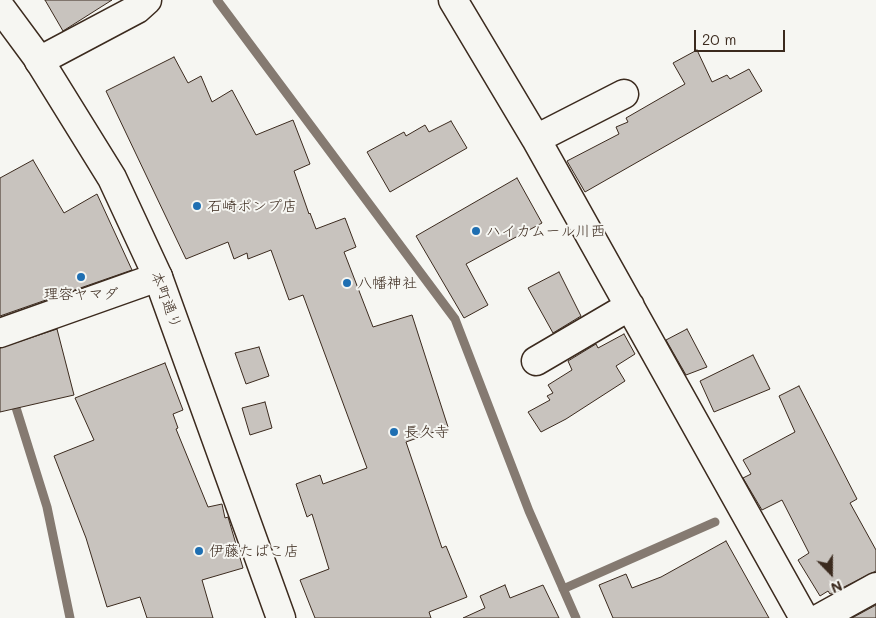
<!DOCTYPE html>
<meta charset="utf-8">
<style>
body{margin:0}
#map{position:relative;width:876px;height:618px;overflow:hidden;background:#f6f6f2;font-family:Mali,sans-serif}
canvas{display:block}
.north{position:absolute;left:806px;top:548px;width:50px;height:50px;-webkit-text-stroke:4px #f6f6f2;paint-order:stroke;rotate:158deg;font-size:14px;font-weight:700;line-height:20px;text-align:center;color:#3b2a1e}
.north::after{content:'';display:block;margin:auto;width:18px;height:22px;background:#3b2a1e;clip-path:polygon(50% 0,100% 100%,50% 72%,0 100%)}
.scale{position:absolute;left:694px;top:30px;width:91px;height:22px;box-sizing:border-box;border:2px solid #3b2a1e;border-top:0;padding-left:6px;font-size:15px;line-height:18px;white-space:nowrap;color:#3b2a1e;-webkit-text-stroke:4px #f6f6f2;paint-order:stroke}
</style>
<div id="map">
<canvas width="876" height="618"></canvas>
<div class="north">N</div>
<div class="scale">20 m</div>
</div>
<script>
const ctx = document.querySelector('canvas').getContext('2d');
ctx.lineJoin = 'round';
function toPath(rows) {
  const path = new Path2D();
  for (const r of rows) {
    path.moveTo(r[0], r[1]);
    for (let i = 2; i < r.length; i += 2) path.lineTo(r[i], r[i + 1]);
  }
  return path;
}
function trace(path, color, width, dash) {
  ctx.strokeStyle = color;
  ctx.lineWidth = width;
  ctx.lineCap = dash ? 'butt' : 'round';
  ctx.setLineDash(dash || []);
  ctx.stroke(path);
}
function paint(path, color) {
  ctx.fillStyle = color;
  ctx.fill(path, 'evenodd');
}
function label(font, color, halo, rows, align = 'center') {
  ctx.font = font + ' Mali,"Klee One",sans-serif';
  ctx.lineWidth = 4;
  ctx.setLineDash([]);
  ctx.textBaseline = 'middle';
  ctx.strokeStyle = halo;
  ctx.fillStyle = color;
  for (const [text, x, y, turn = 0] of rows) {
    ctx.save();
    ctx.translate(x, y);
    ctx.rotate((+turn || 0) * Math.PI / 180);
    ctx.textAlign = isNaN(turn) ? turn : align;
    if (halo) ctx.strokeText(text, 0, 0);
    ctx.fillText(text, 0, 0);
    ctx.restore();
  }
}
const stream = toPath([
 [217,0,455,319,529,511,576,618],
 [13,398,47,507,70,618],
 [563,589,715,522]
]);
const building = toPath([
 [45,0,112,0,63,31,45,0],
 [697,50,712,82,727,75,730,79,749,69,762,91,585,192,567,161,619,134,616,127,628,122,626,118,685,84,673,63,697,50],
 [174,57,188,83,201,76,212,102,232,90,256,135,293,120,310,164,294,171,309,214,310,213,316,229,345,218,356,247,344,252,373,327,412,315,448,427,406,442,442,548,446,546,467,597,429,612,431,618,315,618,300,580,329,569,312,514,307,517,296,484,320,475,323,484,367,468,303,295,289,300,271,250,248,259,247,253,234,259,228,242,186,259,106,91,174,57],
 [451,121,467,148,390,192,367,152,404,132,406,136,425,125,429,132,451,121],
 [33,160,64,213,97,194,132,270,0,316,0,178,33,160],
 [517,178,542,223,466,264,488,305,464,318,416,236,517,178],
 [559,272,581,316,553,333,528,288,559,272],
 [57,329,74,395,0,412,0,348,57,329],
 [687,329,707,367,686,375,666,340,687,329],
 [624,334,635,354,616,366,625,381,566,419,541,432,528,412,550,400,547,396,553,393,548,385,572,370,568,361,596,344,598,348,624,334],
 [259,347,269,376,246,384,235,353,259,347],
 [753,355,770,389,714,412,700,381,753,355],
 [165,363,183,410,173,414,178,428,176,429,208,507,222,504,225,518,228,517,243,568,202,580,213,618,147,618,140,597,107,607,86,538,54,456,94,440,75,398,165,363],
 [799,386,857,499,850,503,876,550,876,571,830,594,828,591,820,596,798,560,809,553,782,500,762,510,743,478,751,474,743,460,795,432,779,396,799,386],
 [265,402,272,428,250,435,242,408,265,402],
 [726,541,769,618,613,618,599,585,626,574,632,588,661,577,726,541],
 [505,585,510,598,543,585,559,618,463,618,485,608,480,596,505,585],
 [876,605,876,618,852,618,876,605]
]);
const minor = toPath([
 [453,0,536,139,804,618],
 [39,61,137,9,147,0],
 [536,139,624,94],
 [0,333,158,277],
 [536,361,630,306],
 [820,618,876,587]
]);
const tertiary = toPath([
 [0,7,37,57,112,178,158,277,281,618]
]);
const markers = [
 [197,206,5,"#1f6fb2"],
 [476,231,5,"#1f6fb2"],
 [81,277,5,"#1f6fb2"],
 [347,283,5,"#1f6fb2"],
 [394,432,5,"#1f6fb2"],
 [199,551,5,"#1f6fb2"]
];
const poiNames = [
 ["石崎ポンプ店",207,206],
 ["ハイカムール川西",486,231],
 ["八幡神社",357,283],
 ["理容ヤマダ",81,294,"center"],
 ["長久寺",404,432],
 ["伊藤たばこ店",209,551]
];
const streetNames = [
 ["本町通り",166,300,69]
];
trace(stream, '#857a71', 9);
paint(building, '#c8c3be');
trace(building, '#3b2a1e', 1);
trace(minor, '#3b2a1e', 31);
trace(tertiary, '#3b2a1e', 31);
trace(minor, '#f6f6f2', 28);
trace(tertiary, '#f6f6f2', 28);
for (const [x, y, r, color] of markers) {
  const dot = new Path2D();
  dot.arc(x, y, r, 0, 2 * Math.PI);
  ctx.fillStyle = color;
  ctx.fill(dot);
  trace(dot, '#f6f6f2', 2);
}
label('15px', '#3b2a1e', '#f6f6f2', poiNames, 'left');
label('15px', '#3b2a1e', '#f6f6f2', streetNames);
</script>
